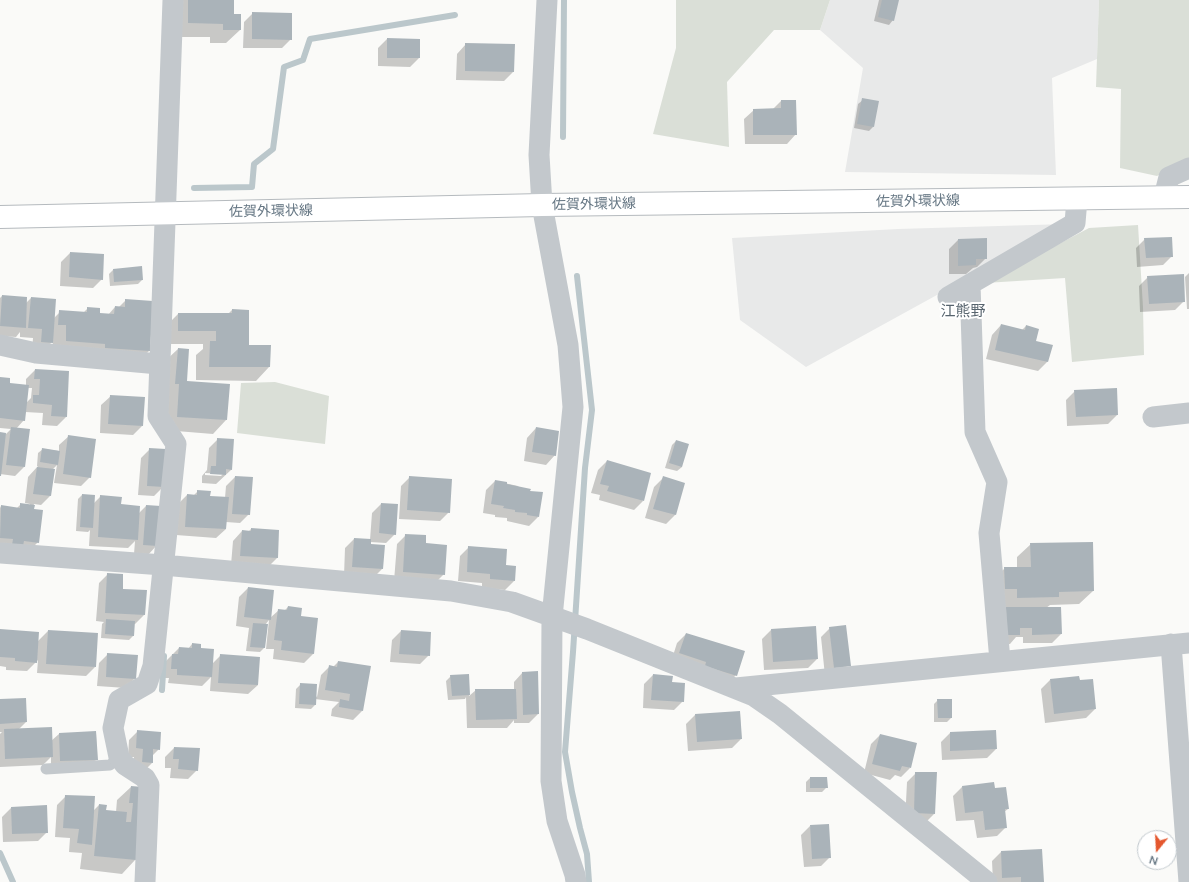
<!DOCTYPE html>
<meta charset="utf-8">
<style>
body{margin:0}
#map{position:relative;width:1189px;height:882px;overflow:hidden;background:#fafaf8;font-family:Lato,sans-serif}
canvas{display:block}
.north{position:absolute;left:1137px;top:830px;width:40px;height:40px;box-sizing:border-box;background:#fff;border:1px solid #c1c8cd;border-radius:50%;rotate:198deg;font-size:11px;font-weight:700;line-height:16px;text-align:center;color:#657683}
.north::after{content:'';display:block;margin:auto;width:14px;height:18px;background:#e4572e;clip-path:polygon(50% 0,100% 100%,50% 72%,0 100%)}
</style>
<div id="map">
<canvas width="1189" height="882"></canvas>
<div class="north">N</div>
</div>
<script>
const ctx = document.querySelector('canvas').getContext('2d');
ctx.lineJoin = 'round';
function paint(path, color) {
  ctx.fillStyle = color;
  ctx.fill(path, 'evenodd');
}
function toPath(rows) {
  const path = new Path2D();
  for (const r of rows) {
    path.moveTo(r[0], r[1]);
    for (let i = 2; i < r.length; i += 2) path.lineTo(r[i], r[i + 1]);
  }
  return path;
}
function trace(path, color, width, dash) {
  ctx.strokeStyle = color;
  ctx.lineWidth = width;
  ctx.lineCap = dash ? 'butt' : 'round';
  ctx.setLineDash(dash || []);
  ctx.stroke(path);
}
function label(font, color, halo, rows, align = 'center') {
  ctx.font = font + ' Lato,"Noto Sans JP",sans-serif';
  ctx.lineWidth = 4;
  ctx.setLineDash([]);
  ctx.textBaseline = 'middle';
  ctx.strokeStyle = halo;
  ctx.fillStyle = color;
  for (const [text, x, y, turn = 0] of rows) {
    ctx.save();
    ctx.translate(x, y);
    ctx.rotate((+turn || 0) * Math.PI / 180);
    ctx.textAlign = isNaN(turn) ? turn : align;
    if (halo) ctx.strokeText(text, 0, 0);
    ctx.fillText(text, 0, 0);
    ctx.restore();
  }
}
const built = toPath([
 [830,0,1099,0,1097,59,1052,78,1056,175,845,172,863,68,820,30],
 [1066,224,806,367,740,320,732,238,898,229]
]);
const green = toPath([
 [676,0,830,0,820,30,774,30,727,82,729,147,653,134,676,48],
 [1099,0,1189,0,1189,160,1157,176,1120,168,1121,89,1096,87],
 [1138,225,1143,307,1144,355,1072,362,1065,278,985,283,1089,228],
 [275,382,329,396,325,444,237,433,241,383]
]);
const shadow = toPath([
 [175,0,233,0,233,15,240,30,226,43,210,43,210,37,174,37],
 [879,0,898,0,893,20,889,25,874,21],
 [253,13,291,39,282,48,243,48,244,22],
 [387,39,419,58,410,67,378,66,378,48],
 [466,44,513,72,504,81,456,80,457,54],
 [863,100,873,127,869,131,854,128,858,104],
 [781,101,796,134,787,144,745,144,744,119,754,110,773,109],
 [1145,239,1172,256,1163,265,1137,267,1136,248],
 [958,240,986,258,977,267,973,268,966,274,949,274,949,249],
 [70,253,102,279,93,288,60,286,61,262],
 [113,270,142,280,138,284,110,286,109,274],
 [1189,273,1189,309,1187,309,1185,277],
 [1148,277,1184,301,1175,310,1140,312,1139,286],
 [2,296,26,303,31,298,54,318,60,312,83,313,88,308,99,314,108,315,115,307,118,308,126,300,149,351,135,364,52,354,53,341,43,351,32,351,33,338,20,337,20,332,16,337,0,336,0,298],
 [232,310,248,346,269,367,256,381,196,380,196,355,203,349,203,344,165,344,165,327,178,314,228,314],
 [1001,325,1022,330,1026,326,1034,342,1051,346,1047,362,1038,371,986,359,992,335],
 [178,349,186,382,226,420,213,434,164,430,164,362],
 [35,370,66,417,57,426,42,425,43,413,25,412,24,420,16,429,24,467,15,476,0,474,0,475,0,433,6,434,11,429,0,428,0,378,9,384,26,386,26,379],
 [28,388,32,388,31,398,26,403],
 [1075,391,1117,415,1108,424,1067,426,1066,400],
 [111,396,142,426,133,435,100,433,101,405],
 [536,428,555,455,546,465,524,461,527,438],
 [69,436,90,477,81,486,54,483,57,465,52,470,53,470,50,496,41,505,34,504,33,510,38,542,29,551,0,548,0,508,1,506,17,508,21,504,30,505,30,504,25,503,28,477,38,466,37,466,38,453,43,449,59,451,59,445],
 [218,439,231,470,216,484,202,483,202,476,207,470,209,448],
 [205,473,223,474,221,476,205,475],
 [676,441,682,467,677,471,665,468,672,445],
 [150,449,163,487,154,496,138,495,141,458],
 [607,461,643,501,634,510,599,500,600,495,591,493,598,470],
 [235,477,249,514,240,523,226,522,226,529,216,538,176,535,178,504,187,495,193,496,198,491,209,497,225,498,226,486],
 [410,477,449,512,440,521,399,519,401,486],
 [663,478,684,484,675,515,666,524,645,518,654,487],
 [495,481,518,486,538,517,529,526,507,521,507,518,495,517,495,515,483,513,486,490],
 [82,495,94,503,101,496,139,513,146,506,157,545,148,555,134,554,135,541,128,548,89,546,90,530,88,532,76,531,78,499],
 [381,504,395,534,386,543,370,542,382,569,373,578,344,576,345,548,354,539,370,540,372,513],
 [251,529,278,531,277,558,268,567,231,565,233,541,242,531,248,532],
 [406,535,425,544,444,574,435,583,394,581,397,544],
 [1031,544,1093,591,1079,604,1050,605,1046,608,1061,634,1052,643,1023,643,1023,637,1016,637,1010,644,998,644,991,582,1005,568,1017,568,1017,557],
 [469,547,505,566,514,581,505,590,482,588,482,583,458,581,460,556],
 [108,574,144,615,135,624,134,624,133,636,129,640,101,638,102,624,104,622,96,621,99,583],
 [248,588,270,618,279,610,285,610,288,607,300,617,317,619,313,654,304,663,273,659,274,649,266,649,269,620,265,625,264,648,260,652,246,651,249,628,236,626,239,597],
 [815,627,817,659,808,668,764,670,762,639,771,630],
 [830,628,850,665,825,676,821,637],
 [0,630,37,642,48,631,95,667,86,676,37,673,38,660,27,671,6,670,6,667,0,666],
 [401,631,430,633,429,655,420,664,390,662,392,640],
 [686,634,736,675,727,684,671,662,677,643],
 [192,644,212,664,221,655,258,685,248,694,210,691,211,677,202,686,168,683,169,678,162,678,163,664,179,648,188,649],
 [108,654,135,678,126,688,97,686,99,663],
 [338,662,362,711,353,720,331,716,332,709,339,702,315,699,315,705,311,709,295,708,296,689,301,684,317,697,321,675,330,666,333,667],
 [523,672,538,714,529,723,514,723,514,720,507,728,467,728,466,697,465,699,448,700,446,681,451,676,468,675,469,696,476,690,514,690,514,682],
 [653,675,671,683,683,701,674,710,643,708,644,684],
 [1050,680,1095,709,1086,718,1045,723,1041,689],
 [0,700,26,722,19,729,51,741,59,734,96,732,97,759,88,768,51,770,51,757,43,765,0,767,0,734,2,732,0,732],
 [938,700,951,718,947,722,934,722,934,704],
 [740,712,741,739,732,748,688,751,686,724,695,715],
 [138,731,159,749,152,756,152,763,143,772,133,771,134,757,128,757,129,740],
 [950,733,996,749,987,758,942,760,941,742],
 [880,735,910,768,901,777,895,775,890,780,864,773,871,744],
 [174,748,197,770,188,779,170,778,171,768,165,768,165,757],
 [916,773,934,814,925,823,905,822,907,782],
 [810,778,827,787,822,792,806,792,806,782],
 [131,787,142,788,135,860,122,874,80,869,82,853,69,852,70,838,55,837,57,805,66,796,93,811,99,805,105,811,116,812,117,800],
 [962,787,994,789,1008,809,1004,812,1006,827,997,836,977,838,974,820,956,821,953,796],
 [11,808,47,832,38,841,3,842,2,817],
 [810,826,830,857,821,866,804,867,801,835],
 [1001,852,1042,882,993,882,992,861]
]);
const stream = toPath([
 [563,137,564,0],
 [194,188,252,187,254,164,273,149,284,67,303,60,310,39,455,15],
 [577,276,592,410,585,468,573,652,565,752,572,792,580,828,587,854,589,882],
 [162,690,164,656],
 [0,853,13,882]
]);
const building = toPath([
 [188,0,234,0,234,14,241,14,241,30,223,30,223,24,188,23],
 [882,0,899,0,894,21,878,17],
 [252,12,292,13,292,40,252,39],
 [387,38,420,39,420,58,387,58],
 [465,43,515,44,514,72,465,71],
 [862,98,879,101,874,127,857,124],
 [781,100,796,100,797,135,753,135,753,109,781,108],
 [1172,237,1173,257,1146,258,1144,238],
 [987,238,987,259,976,259,976,265,958,266,958,239],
 [70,252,104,254,103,280,69,277],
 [142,266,143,280,114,282,113,269],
 [1184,274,1185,302,1149,304,1147,276],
 [2,295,27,297,26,328,0,326],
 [31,297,56,299,53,343,41,342,42,329,28,328],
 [125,299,153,301,150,351,105,348,105,344,66,341,66,325,58,325,59,310,87,312,87,307,100,308,100,313,114,314,115,306,125,307],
 [232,309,249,310,249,345,271,345,270,367,209,367,210,341,216,341,216,331,178,331,178,313,232,313],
 [1001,324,1025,330,1026,325,1039,329,1036,341,1053,345,1048,362,995,350],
 [178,348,189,349,187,381,230,384,227,420,177,417,179,384,175,384],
 [35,369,69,371,67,417,51,416,52,405,33,403,33,395,39,395,40,379,34,379],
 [0,377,10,378,10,383,29,385,25,421,0,418],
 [1117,388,1118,415,1076,417,1074,390],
 [110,395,145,397,143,426,108,424],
 [11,427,30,429,25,467,6,465],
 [536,427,559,431,556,456,532,452],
 [0,432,6,433,1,476,0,476],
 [68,435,96,439,91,478,63,474],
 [217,438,234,439,232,470,226,469,226,475,210,474,211,466,216,466],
 [676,440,689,444,682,467,669,463],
 [42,448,60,451,58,465,40,462],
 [149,448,166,449,164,487,147,486],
 [607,460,651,473,644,501,607,491,609,486,600,484],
 [37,467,55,469,51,496,33,494],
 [235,476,253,477,250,515,232,514],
 [409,476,452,479,450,513,407,510],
 [663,476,685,483,676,515,653,509],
 [495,480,507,482,507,484,531,489,530,491,543,492,539,517,527,515,527,513,515,512,515,510,503,508,504,506,491,504],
 [197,490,211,491,210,496,229,497,226,529,185,527,187,494,197,495],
 [82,494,95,495,93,528,80,527],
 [100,495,122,497,121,504,140,506,138,540,98,537],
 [20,503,35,505,34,509,43,510,39,543,24,541,23,546,12,545,13,539,0,538,1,505,20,508],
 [381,503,398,504,396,535,379,533],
 [146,505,161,506,158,546,143,545],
 [251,528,279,530,278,558,240,556,242,530,251,531],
 [405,534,426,535,426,543,447,545,445,575,403,572],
 [354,538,371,539,371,544,385,545,383,569,352,567],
 [1093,542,1094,591,1059,592,1059,597,1017,598,1017,589,1005,589,1004,567,1031,567,1030,543],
 [468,546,507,549,506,565,516,566,515,581,490,579,490,574,467,572],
 [107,573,123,574,123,589,147,590,145,615,105,613],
 [248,587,274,590,271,620,244,617],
 [288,606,302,608,301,616,318,618,314,654,281,650,282,641,274,640,278,609,287,610],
 [1006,607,1061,607,1062,634,1032,635,1032,628,1020,628,1020,635,1007,635],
 [106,619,135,621,134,636,105,634],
 [253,623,268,624,265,648,250,647],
 [846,625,851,666,834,668,829,627],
 [816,626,818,659,773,662,771,629],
 [0,629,39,632,37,663,15,661,15,658,0,657],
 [48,630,98,633,96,667,46,664],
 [401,630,431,632,430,656,399,654],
 [686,633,745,651,737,676,705,666,706,662,679,653],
 [192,643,201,644,201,648,214,649,212,677,177,675,177,669,171,669,172,654,178,654,179,647,192,648],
 [107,653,138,655,136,679,106,677],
 [220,654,260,657,258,685,218,683],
 [338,661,371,666,363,711,339,707,340,699,349,701,350,694,325,690,329,665,337,667],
 [538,671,539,714,523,715,522,672],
 [469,674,470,695,452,696,450,675],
 [653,674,673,676,672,682,685,683,684,702,651,700],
 [1079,676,1080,680,1093,679,1096,709,1054,714,1050,679],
 [300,683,317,684,316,705,299,704],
 [475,689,516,689,517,719,476,720],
 [26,698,27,722,0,724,0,699],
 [937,699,952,699,952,718,938,718],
 [740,711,742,739,697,742,695,714],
 [52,727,53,757,5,759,4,729],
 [137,730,161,732,160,750,153,749,153,763,142,762,143,749,136,748],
 [996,730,997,749,950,751,950,732],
 [96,731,98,760,60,761,59,733],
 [880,734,917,743,911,768,902,766,900,771,872,764],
 [174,747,200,748,198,771,178,769,179,759,173,759],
 [915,772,937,772,935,814,914,813],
 [810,777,827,777,828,788,810,788],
 [994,782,995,788,1006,787,1009,809,1005,809,1007,828,985,830,983,811,965,813,962,786],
 [131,786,143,787,136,860,94,856,99,804,107,805,106,810,127,812,126,822,131,822,133,803,129,803],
 [65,795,95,796,92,845,77,843,79,829,63,828],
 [47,805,48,833,12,834,11,807],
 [829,824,831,858,812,859,810,825],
 [1042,849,1044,882,1021,882,1021,877,1002,878,1001,851]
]);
const service = toPath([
 [46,769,110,765,119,757]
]);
const minor = toPath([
 [547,0,539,155,542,205,568,345,573,407,552,617,551,781,557,821,575,875,576,882],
 [1164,197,1169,177,1189,168],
 [970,284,975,432,997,482,989,533,1000,661],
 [948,297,1075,223,1077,199],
 [0,345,36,353,159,364],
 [1153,417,1189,413],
 [0,553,163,565,451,591,512,602,587,629,754,696,780,714,987,882],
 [1171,644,1189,882],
 [736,688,1189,643],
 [145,882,149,785,145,778,125,765,119,757,113,728,119,700,147,684,153,666,176,444,158,416,173,0]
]);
const primary = toPath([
 [0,217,542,205,1189,197]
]);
const streetNames = [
 ["佐賀外環状線",918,201,-1],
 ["佐賀外環状線",594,204,-1],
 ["佐賀外環状線",271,211,-1]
];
const neighbourhoodNames = [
 ["江熊野",963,311]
];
paint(built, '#e8e9e9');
paint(green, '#dadfd7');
paint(shadow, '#0003');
trace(stream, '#bbc7cb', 6);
paint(building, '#aab3b9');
trace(primary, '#b5babe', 24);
trace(service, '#c3c8cc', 11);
trace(minor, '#c3c8cc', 21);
trace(primary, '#fff', 22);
label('14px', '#657683', '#fff', streetNames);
label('15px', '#57646e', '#fff', neighbourhoodNames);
</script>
